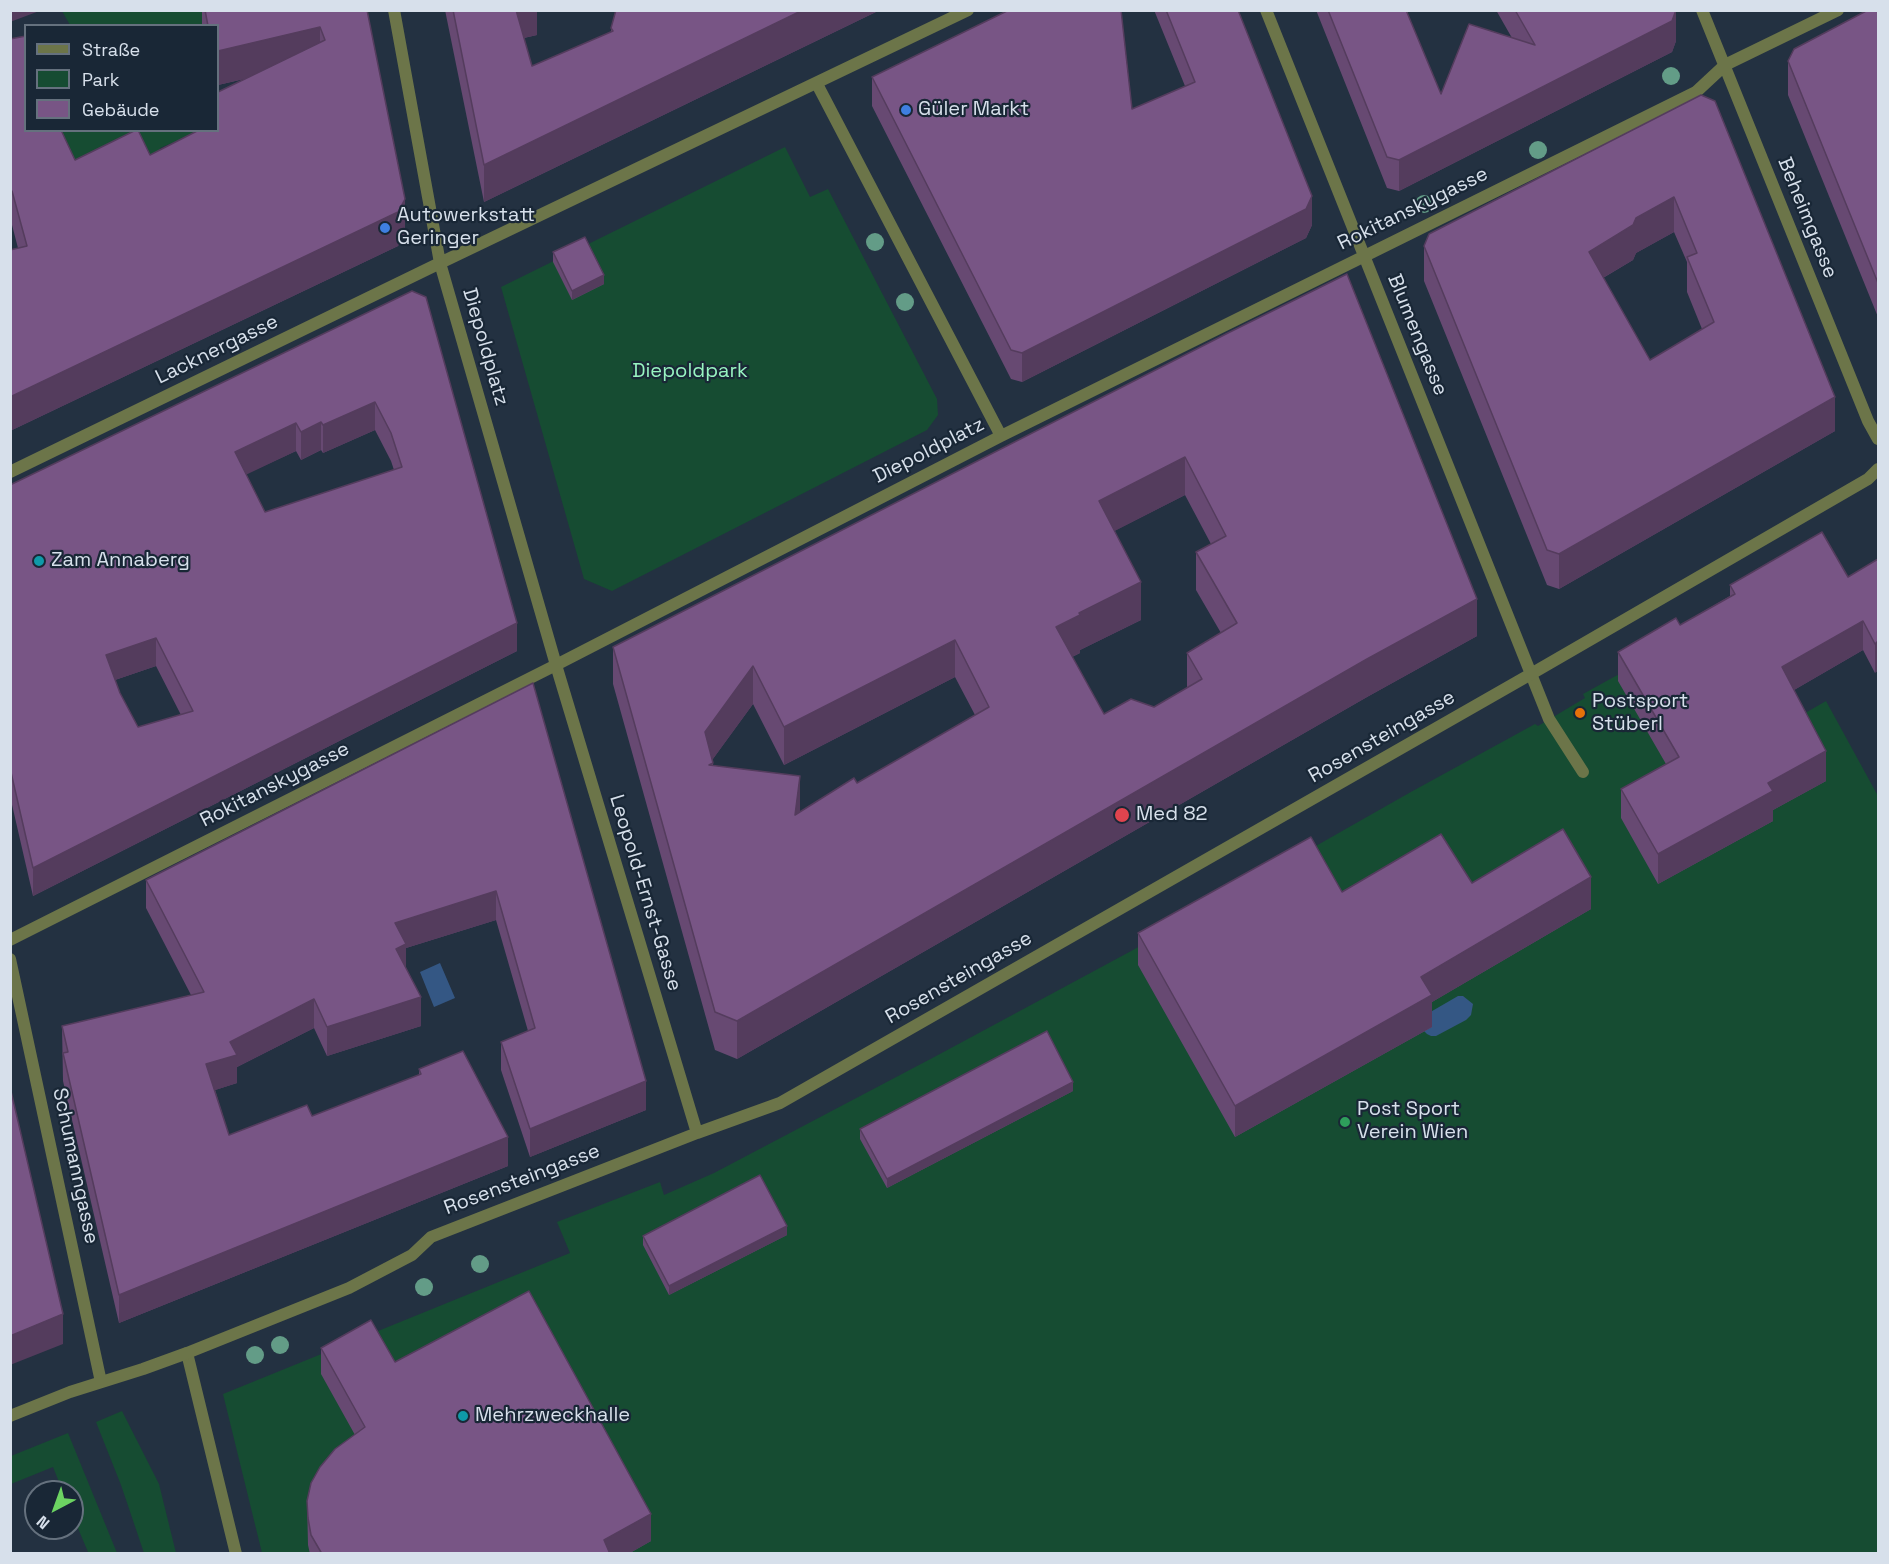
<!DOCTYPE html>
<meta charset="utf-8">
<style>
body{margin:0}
#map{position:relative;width:1889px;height:1564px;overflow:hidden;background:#233141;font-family:"Space Grotesk",sans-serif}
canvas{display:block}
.frame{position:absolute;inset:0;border:12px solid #d7e0eb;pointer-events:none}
.legend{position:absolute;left:24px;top:24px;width:195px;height:108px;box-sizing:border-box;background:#192736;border:2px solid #65717e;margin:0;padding:8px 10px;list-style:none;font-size:18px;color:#d7e0eb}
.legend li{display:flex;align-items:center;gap:12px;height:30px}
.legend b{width:30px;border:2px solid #65717e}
.north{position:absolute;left:24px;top:1480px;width:60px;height:60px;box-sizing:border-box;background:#192736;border:2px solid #65717e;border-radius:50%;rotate:221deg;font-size:16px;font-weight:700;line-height:24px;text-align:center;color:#d7e0eb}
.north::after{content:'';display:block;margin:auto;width:21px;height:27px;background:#6cd362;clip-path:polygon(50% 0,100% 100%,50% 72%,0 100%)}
</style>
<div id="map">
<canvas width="1889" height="1564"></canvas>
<div class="frame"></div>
<ul class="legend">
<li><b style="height:8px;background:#6c7549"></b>Straße</li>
<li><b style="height:16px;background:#164c32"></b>Park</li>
<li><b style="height:16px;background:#785585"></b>Gebäude</li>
</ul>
<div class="north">N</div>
</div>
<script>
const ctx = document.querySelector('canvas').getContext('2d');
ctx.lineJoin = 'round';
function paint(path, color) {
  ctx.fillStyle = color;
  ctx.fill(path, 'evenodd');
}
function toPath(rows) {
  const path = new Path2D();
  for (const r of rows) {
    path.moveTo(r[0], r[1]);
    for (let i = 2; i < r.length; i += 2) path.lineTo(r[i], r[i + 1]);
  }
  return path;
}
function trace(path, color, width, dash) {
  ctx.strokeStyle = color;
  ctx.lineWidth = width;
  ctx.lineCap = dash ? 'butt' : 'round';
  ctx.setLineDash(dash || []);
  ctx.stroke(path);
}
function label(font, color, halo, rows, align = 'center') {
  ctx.font = font + ' "Space Grotesk",sans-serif';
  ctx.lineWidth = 4.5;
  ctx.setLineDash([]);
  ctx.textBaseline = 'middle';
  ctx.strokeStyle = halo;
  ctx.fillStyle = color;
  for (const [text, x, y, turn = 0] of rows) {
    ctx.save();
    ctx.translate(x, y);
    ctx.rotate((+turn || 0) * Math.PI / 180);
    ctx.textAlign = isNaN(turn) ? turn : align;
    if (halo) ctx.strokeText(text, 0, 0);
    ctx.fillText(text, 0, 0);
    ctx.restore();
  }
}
const green = toPath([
 [62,11,286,11,218,26,70,25],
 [26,130,207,131,191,135,160,148,170,172,57,202],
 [785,147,810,197,828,189,937,399,938,415,927,430,612,591,584,579,501,287],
 [1679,641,1741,750,1826,701,1878,796,1878,1553,262,1553,223,1394,570,1253,557,1222,660,1182,664,1195,714,1173,938,1055,1133,950,1409,793,1535,724,1538,726,1585,698,1583,694],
 [122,1411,159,1484,176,1553,144,1553,121,1485,96,1422],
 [68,1433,117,1553,84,1553,88,1552,72,1514,72,1492,63,1492,53,1467,11,1484,11,1456]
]);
const water = toPath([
 [440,963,455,998,434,1007,420,972],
 [1458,996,1463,996,1473,1004,1471,1015,1466,1020,1436,1036,1431,1036,1427,1034,1423,1030,1427,1014]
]);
const lane = toPath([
 [1531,674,1549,719,1583,772],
 [187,1353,236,1554]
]);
const street = toPath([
 [394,10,440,263,556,665,697,1133],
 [1266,10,1531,674],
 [1702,10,1868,421,1878,439],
 [817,84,1001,436],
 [10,472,440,263,968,10],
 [10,940,556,665,1001,436,1696,92,1725,65,1838,10],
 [10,959,101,1382],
 [10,1416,70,1392,143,1369,187,1353,349,1288,412,1255,431,1237,697,1133,780,1103,1531,674,1868,479,1878,469]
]);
const trees = [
 [1671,76],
 [1538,150],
 [1424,204],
 [875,242],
 [905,302],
 [480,1264],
 [424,1287],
 [280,1345],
 [255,1355]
];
const wall = toPath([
 [202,10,367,10,405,233,398,246,10,431,10,250,18,248,12,225,10,39,26,130,75,160,150,155,194,133,194,130,218,130,244,79,218,85,218,26,202,26],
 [445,10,537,10,537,35,524,38,532,66,611,32,611,28,880,10,484,202],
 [1154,10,1238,10,1312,225,1306,238,1022,382,1011,379,872,106,872,77,1132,109,1185,86],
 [1316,10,1408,10,1408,16,1441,94,1512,38,1496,10,1676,10,1676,41,1672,52,1399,191,1387,188],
 [1878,10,1878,317,1788,95,1788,61],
 [1701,95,1835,431,1559,589,1547,585,1424,281,1424,246],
 [1674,232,1687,262,1687,292,1702,329,1650,360,1603,278,1633,260,1636,253],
 [553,252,604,284,572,300,553,262],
 [412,291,517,651,33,896,10,796,10,485],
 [375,430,391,461,394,470,265,512,246,474,296,451,301,460,321,450,323,453],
 [156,666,181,715,138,727,120,693,115,680],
 [1228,333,1477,636,1367,697,737,1059,715,1050,613,684,613,647],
 [1185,495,1211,544,1196,552,1196,590,1221,633,1187,653,1187,688,1154,707,1104,714,1072,657,1080,653,1080,650,1141,620,1114,531],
 [955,677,975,715,857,783,800,812,713,765,712,760,753,704,784,765],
 [1878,559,1875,673,1863,650,1794,690,1826,781,1773,810,1773,821,1658,884,1621,818,1621,789,1666,764,1618,681,1618,652,1680,625,1730,596,1730,585,1848,577],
 [533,683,646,1110,530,1157,501,1070,501,1042,528,1031,496,920,406,948,406,969,421,1026,327,1056,314,1028,237,1067,237,1083,215,1090,229,1135,312,1116,419,1075,419,1069,508,1166,119,1323,63,1081,62,1026,191,995,146,908,146,880],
 [1472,883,1591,909,1432,1002,1432,1027,1235,1137,1138,965,1138,933,1342,892],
 [1073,1091,887,1188,860,1139,860,1129],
 [787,1235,669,1295,643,1245,643,1236],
 [321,1348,395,1362,651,1541,628,1554,310,1554,308,1545,307,1501,355,1435,321,1374]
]);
const shadedWall = toPath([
 [10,10,42,10,10,22],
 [514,10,537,10,537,35,514,40],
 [803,10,880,10,484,202,484,165],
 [1676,10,1676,41,1672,52,1399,191,1399,160],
 [320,27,320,61,218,85,218,51],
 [10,191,12,191,12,225,10,225],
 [1312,196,1312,225,1306,238,1022,382,1022,353],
 [1674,197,1674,232,1636,253,1633,260,1589,286,1589,252,1636,218],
 [405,199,405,233,398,246,10,431,10,397],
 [604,275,604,284,572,300,572,291],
 [1835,397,1835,431,1559,589,1559,554],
 [375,402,375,430,323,453,323,425],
 [321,422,321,450,301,460,301,432],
 [296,423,296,451,235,480,235,452],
 [1185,457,1185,495,1099,539,1099,501],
 [1141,582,1141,620,1080,650,1080,653,1056,665,1056,627,1079,613],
 [1477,599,1477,636,1367,697,737,1059,737,1021,1367,659],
 [1863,621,1863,650,1782,697,1782,667],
 [517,623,517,651,33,896,33,868],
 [156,638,156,666,106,683,106,655],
 [955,640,955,677,784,765,784,727],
 [1878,641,1878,671,1875,673,1875,644],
 [753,666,753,704,705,770,705,732],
 [1826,751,1826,781,1773,810,1773,821,1658,884,1658,854,1768,783],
 [800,776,800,813,795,815],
 [1591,877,1591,909,1432,1002,1432,1027,1235,1137,1235,1106,1421,977],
 [496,891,496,920,406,948,406,972,396,978,395,923],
 [421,997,421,1026,327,1056,327,1027],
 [314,999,314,1028,237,1067,237,1083,206,1093,206,1064,230,1042],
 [646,1081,646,1110,530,1157,530,1129],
 [1073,1082,1073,1091,887,1188,887,1179],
 [508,1137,508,1166,119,1323,119,1295],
 [787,1226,787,1235,669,1295,669,1286],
 [63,1314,63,1344,10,1365,10,1336],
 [651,1514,651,1541,628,1554,604,1554,604,1540]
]);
const building = toPath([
 [205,10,367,10,405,199,398,212,10,397,10,250,27,246,12,191,10,191,10,39,26,36,26,130,61,130,75,160,136,130,138,130,150,155,199,130,218,130,218,92,325,40,320,27,218,51,218,26,208,26,205,10],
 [453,10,516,10,532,66,613,31,611,28,616,10,803,10,484,165,453,10],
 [1009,10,1121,10,1132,109,1195,82,1166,10,1238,10,1312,196,1306,209,1022,353,1011,350,872,77,1009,10],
 [1328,10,1406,10,1441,94,1469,24,1535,45,1515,10,1676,10,1672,21,1399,160,1387,157,1328,10],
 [1868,10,1878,10,1878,283,1788,61,1794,49,1868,10],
 [1701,95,1715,101,1835,397,1559,554,1547,550,1424,246,1429,234,1701,95],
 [1674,197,1697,253,1687,257,1714,322,1650,360,1589,252,1633,225,1636,218,1674,197],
 [585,237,604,275,572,291,553,252,585,237],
 [1347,274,1477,599,1367,659,737,1021,715,1012,613,647,1228,333,1347,274],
 [1185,457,1226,536,1196,552,1237,623,1187,653,1202,679,1154,707,1131,699,1104,714,1056,627,1080,615,1079,613,1141,582,1099,501,1185,457],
 [955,640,989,707,857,783,854,778,795,815,800,776,709,765,713,763,705,732,753,666,784,727,955,640],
 [412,291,426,297,517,623,33,868,10,768,10,485,412,291],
 [375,402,391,433,402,467,265,512,235,452,296,423,301,432,321,422,323,425,375,402],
 [156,638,193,711,138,727,120,693,106,655,156,638],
 [1822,532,1848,577,1878,559,1878,641,1875,644,1863,621,1782,667,1826,751,1768,783,1773,791,1658,854,1621,789,1679,757,1618,652,1676,618,1680,625,1735,594,1730,585,1822,532],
 [533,683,646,1081,530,1129,501,1042,535,1028,496,891,395,923,406,944,396,949,421,997,327,1027,314,999,230,1042,237,1055,206,1064,229,1135,307,1105,312,1116,421,1074,419,1069,463,1051,508,1137,119,1295,63,1053,68,1052,62,1026,204,992,146,880,533,683],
 [1563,829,1591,877,1421,977,1432,995,1235,1106,1138,933,1311,837,1342,892,1441,834,1472,883,1563,829],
 [1047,1031,1073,1082,887,1179,860,1129,1047,1031],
 [10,1087,63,1314,10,1336,10,1087],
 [760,1175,787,1226,669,1286,643,1236,760,1175],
 [529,1291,651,1514,604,1540,610,1554,322,1554,311,1535,308,1518,307,1501,311,1483,320,1467,335,1449,365,1427,321,1348,371,1320,395,1362,529,1291]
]);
const markers = [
 [906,110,6,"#3f7fe0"],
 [385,228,6,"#3f7fe0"],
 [39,561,6,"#0f9aa8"],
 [1580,713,6,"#e8710a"],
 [1122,815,8,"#e0444e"],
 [1345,1122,6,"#2e9e5b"],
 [463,1416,6,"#0f9aa8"]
];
const poiNames = [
 ["Güler Markt",918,110],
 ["Autowerkstatt",397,216],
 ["Geringer",397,239],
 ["Zam Annaberg",51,561],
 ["Postsport",1592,702],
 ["Stüberl",1592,725],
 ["Med 82",1136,815],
 ["Post Sport",1357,1110],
 ["Verein Wien",1357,1133],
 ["Mehrzweckhalle",475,1416]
];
const streetNames = [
 ["Rokitanskygasse",1413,209,-26],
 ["Beheimgasse",1807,218,68],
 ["Blumengasse",1417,335,68],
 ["Diepoldplatz",485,347,74],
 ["Lacknergasse",217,350,-26],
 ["Diepoldplatz",929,451,-27],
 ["Rosensteingasse",1382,737,-30],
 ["Rokitanskygasse",275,785,-27],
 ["Leopold-Ernst-Gasse",645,893,73],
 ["Rosensteingasse",959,978,-30],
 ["Schumanngasse",75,1166,78],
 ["Rosensteingasse",522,1180,-21]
];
const parkNames = [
 ["Diepoldpark",690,372]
];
paint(green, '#164c32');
paint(water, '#345784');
trace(lane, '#6c7549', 12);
trace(street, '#6c7549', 12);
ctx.fillStyle = '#639c87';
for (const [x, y] of trees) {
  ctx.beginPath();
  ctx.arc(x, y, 9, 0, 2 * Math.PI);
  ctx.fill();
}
paint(wall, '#674972');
paint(shadedWall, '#543c5d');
paint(building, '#785585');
trace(building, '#543c5d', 1.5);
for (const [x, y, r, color] of markers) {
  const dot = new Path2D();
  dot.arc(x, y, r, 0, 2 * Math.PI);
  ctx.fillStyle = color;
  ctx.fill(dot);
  trace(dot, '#192736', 2);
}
label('20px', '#d7e0eb', '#192736', poiNames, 'left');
label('20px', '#d7e0eb', '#192736', streetNames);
label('20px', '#98f4c1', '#192736', parkNames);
</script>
